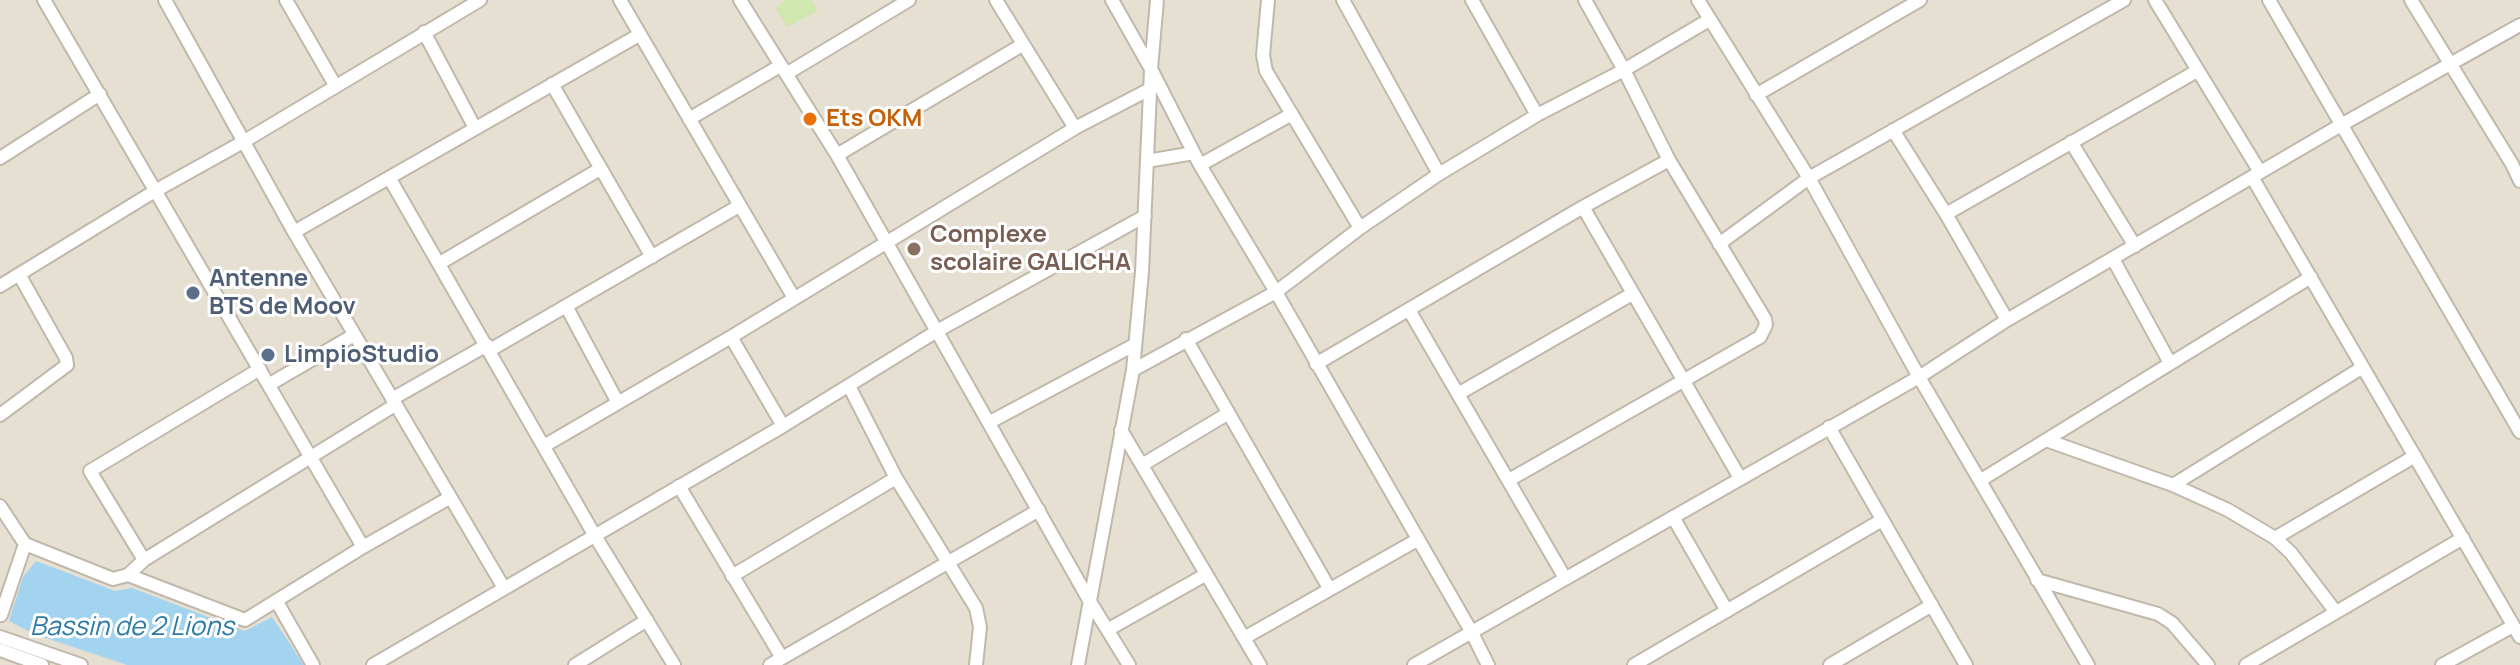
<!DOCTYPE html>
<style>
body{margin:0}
canvas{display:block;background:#f3eee5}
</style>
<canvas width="2520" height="665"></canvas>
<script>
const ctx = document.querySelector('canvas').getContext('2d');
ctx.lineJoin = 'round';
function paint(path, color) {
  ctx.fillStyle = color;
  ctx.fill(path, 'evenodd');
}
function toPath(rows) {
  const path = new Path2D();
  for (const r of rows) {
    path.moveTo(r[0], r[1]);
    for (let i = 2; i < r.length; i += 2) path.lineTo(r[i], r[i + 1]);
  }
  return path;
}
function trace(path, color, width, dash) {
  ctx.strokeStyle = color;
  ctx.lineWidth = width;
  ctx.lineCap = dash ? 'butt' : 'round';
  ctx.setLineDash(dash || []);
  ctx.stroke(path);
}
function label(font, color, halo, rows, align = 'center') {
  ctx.font = font + ' Manrope,sans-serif';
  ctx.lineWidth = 6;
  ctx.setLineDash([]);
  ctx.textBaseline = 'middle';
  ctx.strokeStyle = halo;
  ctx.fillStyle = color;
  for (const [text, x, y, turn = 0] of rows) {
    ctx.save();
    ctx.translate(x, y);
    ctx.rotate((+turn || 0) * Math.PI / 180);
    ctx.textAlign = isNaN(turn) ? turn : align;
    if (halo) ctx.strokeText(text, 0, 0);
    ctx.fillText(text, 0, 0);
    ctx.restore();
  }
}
const residential = toPath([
 [0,0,2520,0,2520,665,0,665]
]);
const green = toPath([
 [787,0,811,0,818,11,787,27,776,8]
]);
const water = toPath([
 [36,561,115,591,132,588,245,631,272,617,304,665,127,665,34,634,9,621,23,577]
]);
const minor = toPath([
 [44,0,363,547],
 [165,0,294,232,504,588],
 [286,0,335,85],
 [620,0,794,298],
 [740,0,837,155,1089,600,1129,665],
 [996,0,1075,128],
 [1112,0,1151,69,1200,165,1276,292,1471,631,1488,665],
 [1268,0,1263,55,1266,71,1360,228],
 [1343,0,1439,174],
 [1472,0,1537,115],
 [1698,0,1809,178,1919,377,2088,665],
 [2155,0,2260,172],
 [2269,0,2520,432],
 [2411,0,2512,164,2520,181],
 [424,32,475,128],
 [786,74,909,0],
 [552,84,652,257],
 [1756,95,1920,0],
 [689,119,780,66],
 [1893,130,1946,214,2007,320],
 [2071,142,2135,246],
 [837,155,1022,45],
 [0,158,100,94],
 [1147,161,1194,153],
 [1200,165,1292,114],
 [2252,177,2520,637],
 [390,179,595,536,674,665],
 [1583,207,1740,478],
 [1946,214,2197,71],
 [294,232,639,35],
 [1719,244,1809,178,2124,0],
 [2113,259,2170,363],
 [440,263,600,169],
 [0,286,155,191,243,142,480,0],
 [566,306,617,401],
 [1409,310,1565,578],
 [731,337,783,426],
 [1186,339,1329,588],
 [490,350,739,206],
 [1316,364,1583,207,1669,160],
 [1133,370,1276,292,1360,228,1439,174,1537,115,1624,70,1709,20],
 [270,384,354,335],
 [849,386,896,478,976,608,980,627,976,665],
 [1458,394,1632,294],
 [392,399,487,345],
 [0,415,67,365,66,358,20,276],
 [990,422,1134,345],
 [1829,427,1966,665],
 [1121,430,1260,665],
 [2046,440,2173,485,2228,510,2275,538,2291,553,2335,611],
 [544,446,731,337,1075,128,1150,89],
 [1142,465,1227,414],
 [1509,480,1760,337,1766,325,1765,319,1669,160,1624,70,1585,0],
 [1981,480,2311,277],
 [2173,485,2363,367],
 [679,486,782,658],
 [0,506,25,544,113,579,128,575,245,620,363,547,449,498],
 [1673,517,1727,611],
 [2275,538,2415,456],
 [144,560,90,471,260,369],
 [128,575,144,560,395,405],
 [732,576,896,478],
 [2037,580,2158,614,2172,623,2208,665],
 [277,602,313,665],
 [1,615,25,544],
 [1109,629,1205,575],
 [0,637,81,665],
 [1244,638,1417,540],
 [0,650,42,665],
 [373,665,783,426,937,331,1145,216],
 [575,665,647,620],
 [770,665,1039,510],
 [1078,665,1133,370,1142,272,1151,69,1157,0],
 [1414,665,1919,377,2007,320,2341,125,2520,25],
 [1634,665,1882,520],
 [1830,665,1932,605],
 [2246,665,2463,538],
 [2442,665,2513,626]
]);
const markers = [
 [810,119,8,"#e8710a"],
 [914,249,8,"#8d6e63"],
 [193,293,8,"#5c6f8a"],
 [268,355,8,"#5c6f8a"]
];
const foodNames = [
 ["Ets OKM",826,119]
];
const educationNames = [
 ["Complexe",930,235],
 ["scolaire GALICHA",930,263]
];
const serviceNames = [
 ["Antenne",209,279],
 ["BTS de Moov",209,307],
 ["LimpioStudio",284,355]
];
const waterNames = [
 ["Bassin de 2 Lions",132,628]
];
paint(residential, '#e6e0d3');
paint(green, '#d0e7ae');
paint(water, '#a2d3ef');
trace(minor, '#c1b8ab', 16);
trace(minor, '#fff', 12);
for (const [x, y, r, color] of markers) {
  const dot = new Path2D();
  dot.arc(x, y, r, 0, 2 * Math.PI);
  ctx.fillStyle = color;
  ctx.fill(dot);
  trace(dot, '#fff', 3);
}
label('bold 24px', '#c56008', '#fff', foodNames, 'left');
label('bold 24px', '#785e54', '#fff', educationNames, 'left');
label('bold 24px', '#4e5e75', '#fff', serviceNames, 'left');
label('italic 26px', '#2e7aa8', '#fff', waterNames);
</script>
